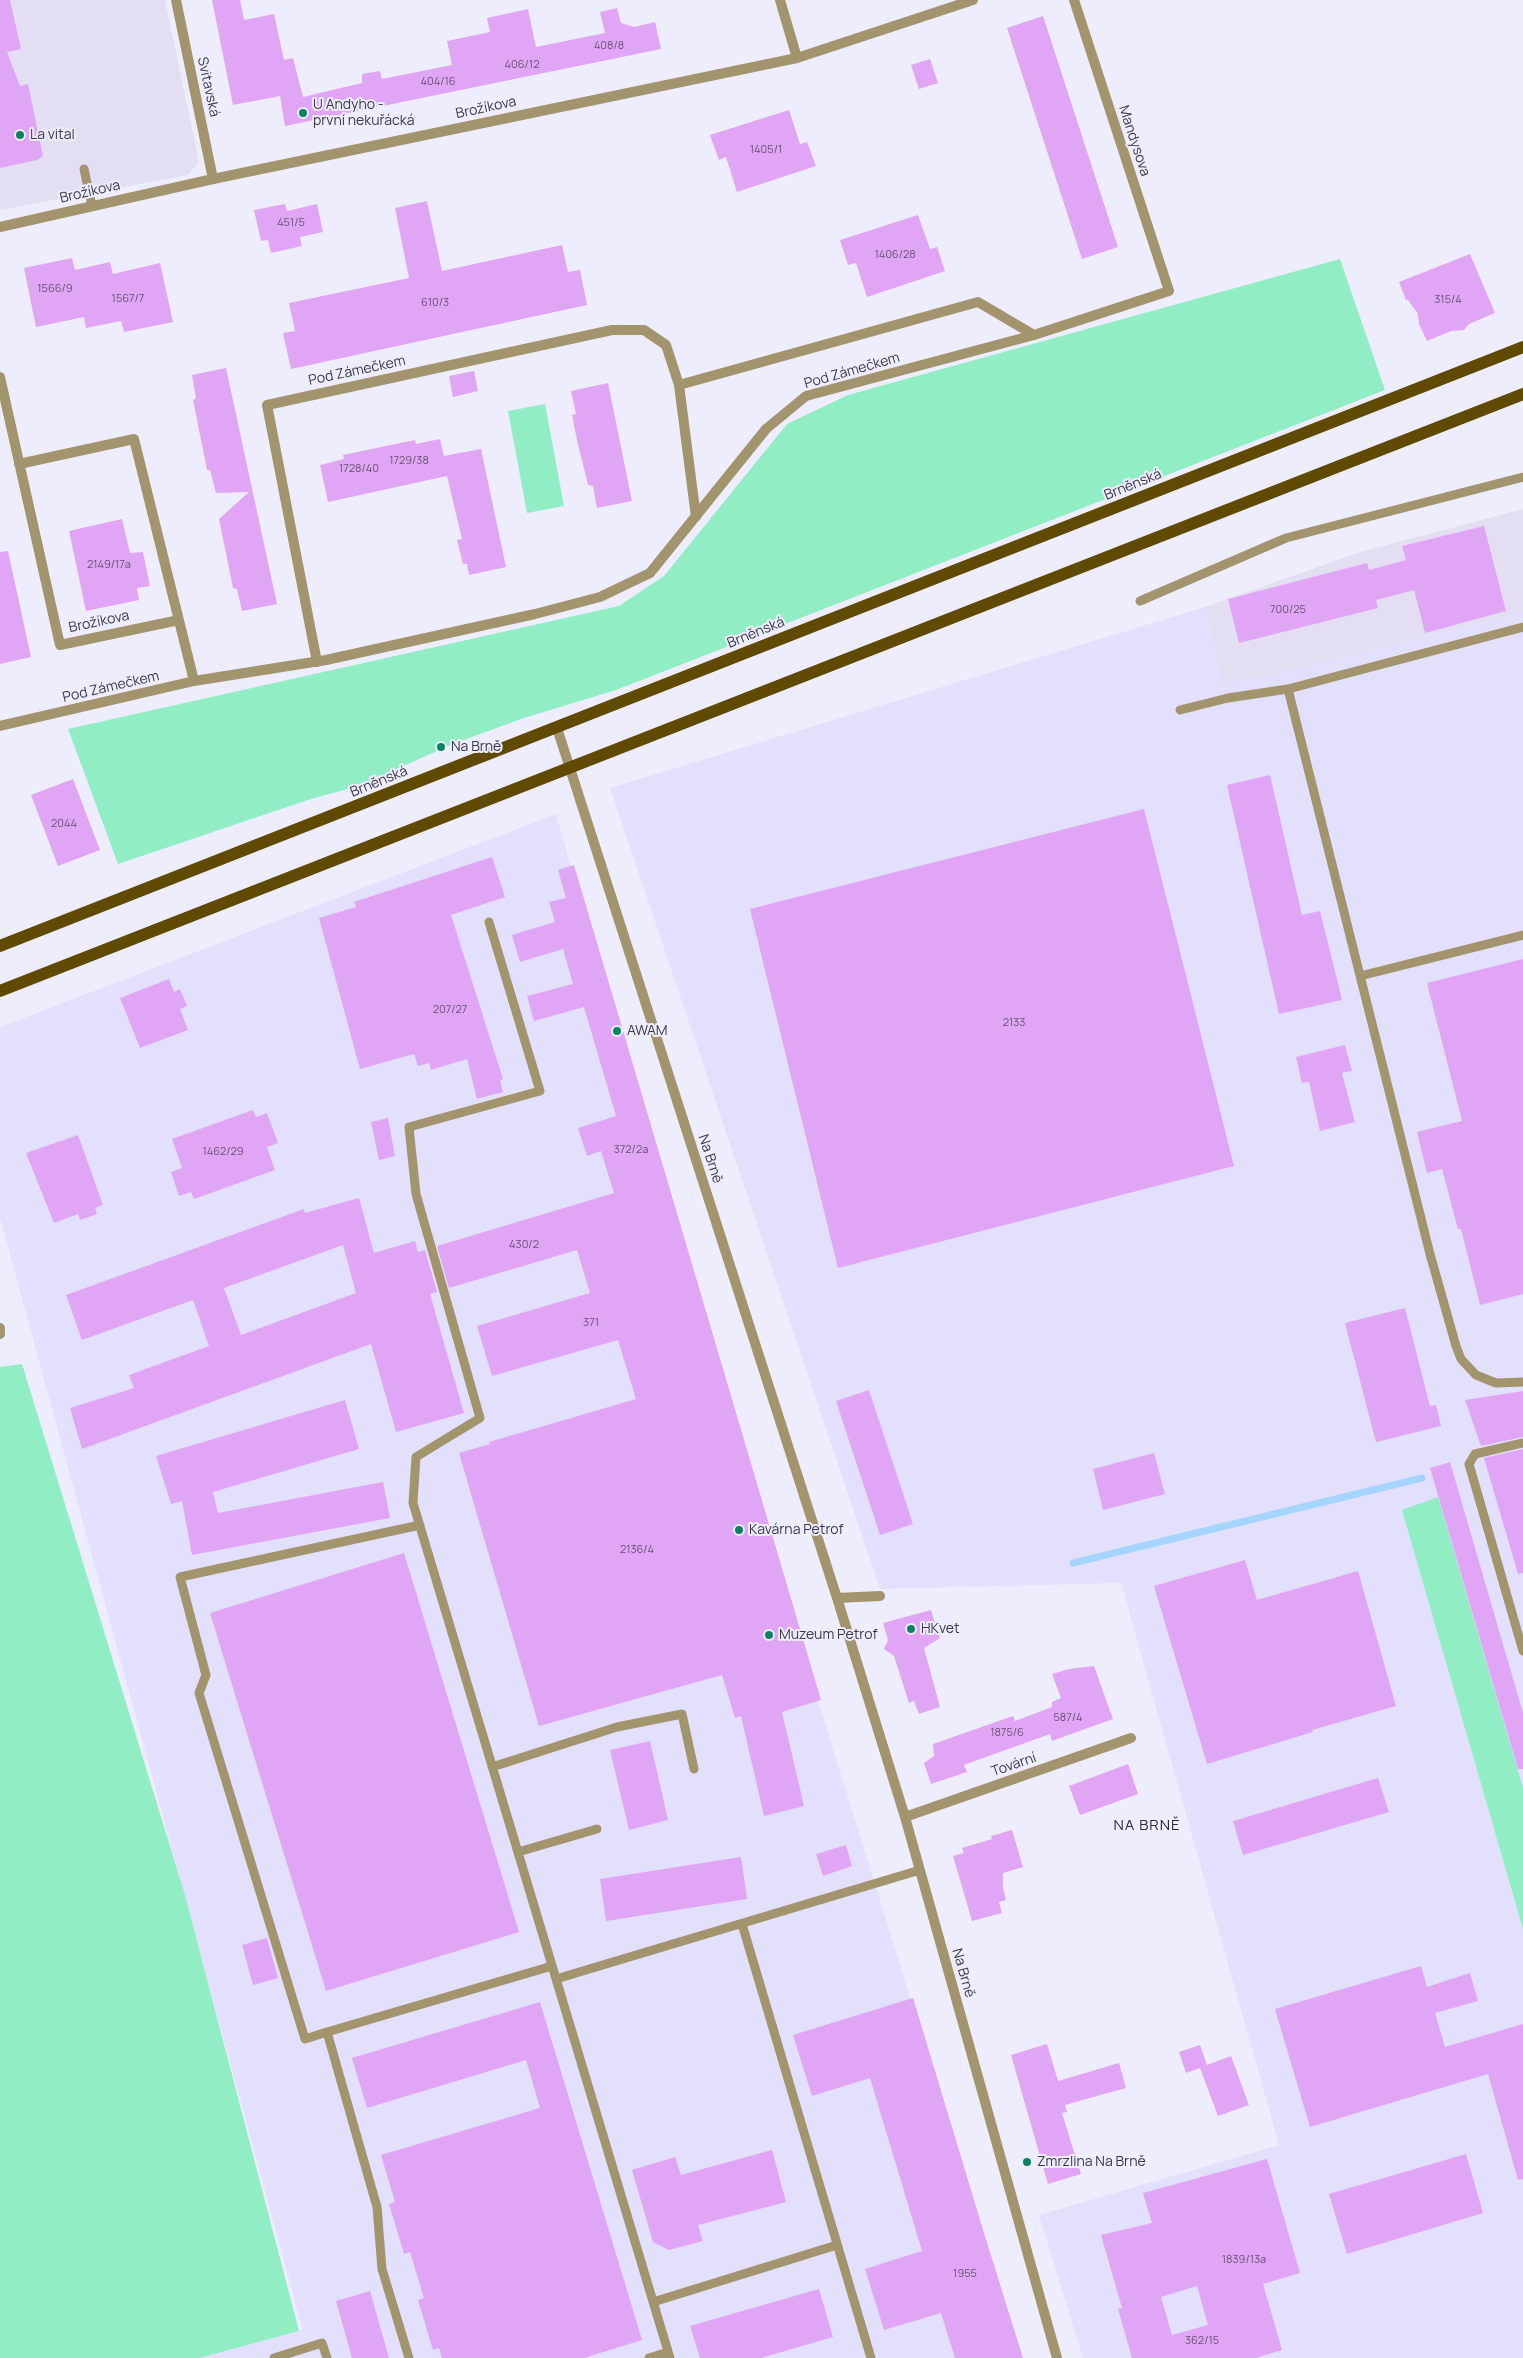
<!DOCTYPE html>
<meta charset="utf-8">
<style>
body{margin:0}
canvas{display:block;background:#eeedfe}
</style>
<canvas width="1523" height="2358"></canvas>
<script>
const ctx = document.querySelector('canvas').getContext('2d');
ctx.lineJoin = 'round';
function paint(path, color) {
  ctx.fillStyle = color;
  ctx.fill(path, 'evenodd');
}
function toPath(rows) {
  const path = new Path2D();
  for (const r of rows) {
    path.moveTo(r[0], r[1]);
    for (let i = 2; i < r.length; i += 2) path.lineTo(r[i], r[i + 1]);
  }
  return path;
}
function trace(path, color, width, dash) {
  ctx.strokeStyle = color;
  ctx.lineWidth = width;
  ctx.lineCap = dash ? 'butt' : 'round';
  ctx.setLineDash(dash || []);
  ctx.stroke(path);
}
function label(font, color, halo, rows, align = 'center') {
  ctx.font = font + ' Manrope,sans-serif';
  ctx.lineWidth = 4;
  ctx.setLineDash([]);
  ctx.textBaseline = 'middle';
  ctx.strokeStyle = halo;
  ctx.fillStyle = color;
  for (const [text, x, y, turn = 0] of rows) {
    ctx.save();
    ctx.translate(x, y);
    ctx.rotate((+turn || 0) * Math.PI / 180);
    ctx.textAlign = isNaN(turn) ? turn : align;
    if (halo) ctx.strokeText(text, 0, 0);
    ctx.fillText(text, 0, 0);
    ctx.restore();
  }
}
const commercial = toPath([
 [0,0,165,0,199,162,188,175,0,210],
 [1523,509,1523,612,1223,687,1205,607,1360,552]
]);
const built = toPath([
 [1205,607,1223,686,1523,612,1523,2358,1083,2358,1039,2215,1279,2145,1121,1583,880,1589,610,788],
 [556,814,710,1352,1022,2358,199,2358,303,2330,0,1218,0,1027]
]);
const green = toPath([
 [1340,259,1385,390,616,690,524,718,450,745,362,785,311,799,118,864,68,729,619,606,664,576,787,424,848,395],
 [545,404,564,506,527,513,508,411],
 [22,1364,185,1895,299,2331,199,2358,0,2358,0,1367],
 [1438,1497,1523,1788,1523,1929,1402,1510]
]);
const stream = toPath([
 [1073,1563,1422,1478]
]);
const building = toPath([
 [0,0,10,0,21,49,7,52,20,86,28,84,43,156,37,160,0,168],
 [212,0,240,0,244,20,274,14,284,60,293,58,303,97,362,83,362,74,380,71,382,79,452,65,447,41,490,32,487,18,528,9,536,47,605,33,600,12,617,8,621,23,634,27,655,22,661,49,285,126,280,96,233,105],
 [1043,16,1118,247,1082,259,1007,28],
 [930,59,938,83,919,89,911,65],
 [789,110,800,144,807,142,816,166,737,192,726,157,719,160,710,135],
 [427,201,442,271,562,245,568,272,580,270,587,305,291,369,283,333,295,331,289,303,409,278,395,208],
 [285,204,287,211,317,204,323,232,300,237,302,246,271,253,268,240,261,241,254,210],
 [918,215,930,249,937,247,945,271,867,297,856,263,848,265,840,240],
 [1470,254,1495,313,1469,324,1464,330,1451,331,1427,341,1419,324,1418,314,1408,300,1406,300,1399,282],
 [72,258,75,270,110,262,113,274,160,263,173,322,124,332,121,321,86,328,84,317,36,327,24,268],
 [226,368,277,604,242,611,237,589,233,588,219,519,249,492,216,493,210,470,207,470,193,400,196,398,192,375],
 [474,371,478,391,453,397,449,376],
 [608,383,632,501,597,508,593,486,588,485,577,440,572,415,576,414,571,391],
 [440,439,444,456,481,449,506,567,469,575,467,564,463,564,457,540,462,539,447,476,328,502,320,465,344,459,343,455,415,440,416,444],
 [122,519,130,553,143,552,150,586,137,588,139,600,86,611,69,531],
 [1484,526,1506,611,1425,633,1414,590,1376,600,1378,608,1239,643,1228,599,1367,563,1369,570,1406,560,1402,546],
 [8,551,31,657,0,664,0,552],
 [1270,775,1302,915,1320,911,1342,1000,1279,1014,1227,785],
 [73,779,100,850,58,866,31,795],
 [1144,809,1234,1166,838,1268,750,909],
 [492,857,505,897,451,915,503,1079,500,1080,503,1092,477,1099,467,1059,431,1070,429,1063,418,1066,414,1054,360,1069,319,918,356,907,354,902],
 [574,865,821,1700,782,1712,804,1806,764,1816,741,1716,735,1718,722,1675,539,1726,459,1453,490,1444,489,1442,636,1399,618,1340,492,1376,477,1326,590,1293,577,1250,449,1288,437,1246,614,1193,601,1151,587,1156,578,1128,616,1116,584,1007,534,1021,527,996,573,984,563,949,520,962,512,935,555,922,549,902,566,898,558,870],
 [1523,959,1523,1294,1480,1305,1461,1229,1458,1229,1442,1169,1427,1173,1417,1132,1462,1121,1427,983],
 [169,979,174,992,180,989,187,1006,180,1009,188,1030,140,1048,120,998],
 [1345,1045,1352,1071,1342,1073,1355,1122,1320,1131,1309,1082,1302,1083,1296,1057],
 [253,1110,256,1117,267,1113,278,1143,267,1147,275,1170,194,1199,191,1192,179,1196,171,1172,182,1168,172,1139],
 [388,1118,395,1156,379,1160,371,1122],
 [78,1135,103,1205,95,1208,97,1214,80,1220,78,1214,54,1223,26,1153],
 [359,1198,374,1253,415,1241,418,1252,425,1250,437,1292,430,1294,464,1413,396,1432,371,1344,82,1449,70,1408,134,1388,129,1375,209,1346,193,1300,82,1340,66,1295,304,1209,305,1213],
 [343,1245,356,1293,241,1335,224,1288],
 [1405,1308,1430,1406,1436,1405,1441,1426,1376,1442,1345,1323],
 [869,1390,913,1524,880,1535,836,1401],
 [1523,1391,1523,1437,1481,1446,1465,1400],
 [345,1400,359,1449,213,1492,218,1513,383,1482,390,1518,192,1555,182,1501,171,1504,156,1456],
 [1523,1449,1523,1573,1518,1574,1484,1458],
 [1154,1453,1165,1494,1103,1510,1093,1469],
 [1450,1462,1523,1713,1523,1769,1518,1769,1430,1468],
 [404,1553,519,1932,326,1991,210,1613],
 [1245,1560,1257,1600,1358,1571,1396,1706,1312,1730,1313,1732,1207,1764,1154,1586],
 [931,1610,940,1638,924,1648,940,1707,919,1714,914,1701,909,1703,894,1656,884,1649,888,1640,883,1623],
 [1094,1666,1113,1719,1052,1741,1050,1734,964,1765,967,1772,931,1784,924,1763,934,1756,933,1744,1013,1716,1015,1721,1052,1707,1052,1702,1061,1698,1052,1674,1069,1669],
 [650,1741,668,1820,629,1830,610,1750],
 [1128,1764,1138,1794,1080,1815,1069,1786],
 [1378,1778,1389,1812,1243,1855,1233,1821],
 [1012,1830,1023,1867,1003,1873,1003,1888,1006,1900,999,1902,1002,1913,972,1921,953,1856,964,1853,962,1848,992,1839,991,1836],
 [846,1845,852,1866,823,1876,816,1854],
 [741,1857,747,1899,606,1921,600,1879],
 [267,1938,278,1978,253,1985,242,1945],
 [1421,1966,1427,1987,1470,1973,1478,2001,1435,2013,1445,2047,1523,2024,1523,2179,1518,2180,1488,2074,1310,2127,1275,2009],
 [913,1998,984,2233,1023,2358,955,2358,941,2313,884,2330,865,2269,922,2251,870,2078,812,2096,793,2035],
 [540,2002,642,2340,584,2358,442,2358,439,2348,433,2350,418,2300,424,2298,410,2252,404,2254,389,2204,395,2202,381,2155,540,2108,526,2060,367,2108,352,2058],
 [1047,2044,1058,2081,1119,2063,1126,2088,1065,2105,1067,2112,1062,2113,1081,2174,1048,2184,1011,2055],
 [1200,2045,1207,2065,1231,2056,1249,2105,1218,2116,1200,2068,1186,2073,1179,2052],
 [772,2150,786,2202,698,2225,703,2241,669,2250,653,2242,632,2170,675,2157,681,2175],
 [1466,2154,1483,2213,1347,2254,1329,2194],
 [1267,2159,1300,2273,1263,2284,1282,2350,1255,2358,1132,2358,1118,2309,1122,2308,1101,2235,1152,2223,1143,2193],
 [1197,2286,1208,2325,1172,2335,1161,2297],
 [819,2289,833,2337,761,2358,700,2358,690,2326],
 [370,2291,389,2358,352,2358,336,2301]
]);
const lane = toPath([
 [84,169,92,206],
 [1140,601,1286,538,1523,477],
 [1288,689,1430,1254,1456,1346,1461,1359,1476,1375,1496,1383,1523,1382],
 [1180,710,1228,698,1288,689,1523,627],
 [489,922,540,1091,409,1127,416,1194,480,1418,416,1457,413,1503,670,2358],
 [1360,976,1523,935],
 [1523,1443,1475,1454,1469,1464,1523,1651],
 [492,1767,617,1727,682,1714,694,1769],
 [518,1852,597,1829],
 [742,1924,871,2358],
 [556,1979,920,1870],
 [327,2032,305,2039,199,1693,206,1675,180,1577,420,1525],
 [653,2302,837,2245],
 [274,2358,322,2343,327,2358],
 [409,2358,382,2269,377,2207,327,2032,552,1966],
 [649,2358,668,2352]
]);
const street = toPath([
 [176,0,213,179],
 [780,0,797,58],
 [0,227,213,179,797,58,973,0],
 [0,377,60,645,179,620],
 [679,385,978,302,1034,335],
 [19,464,134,439,194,681],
 [317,662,267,405,612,330,644,330,666,345,679,385,696,517],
 [0,726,194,681,326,660,535,614,600,597,650,573,766,429,806,396,1034,335,1169,291,1074,0],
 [557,728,837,1598,905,1817,1057,2358],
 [0,1328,0,1334],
 [837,1598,880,1596],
 [905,1817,1131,1738]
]);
const primary = toPath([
 [0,946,1523,347],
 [0,991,1523,394]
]);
const markers = [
 [303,113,5,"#0b8262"],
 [20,135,5,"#0b8262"],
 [441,747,5,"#0b8262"],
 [617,1031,5,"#0b8262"],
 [739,1530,5,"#0b8262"],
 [911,1629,5,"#0b8262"],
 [769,1635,5,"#0b8262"],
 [1027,2162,5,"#0b8262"]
];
const numberNames = [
 ["408/8",609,46],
 ["406/12",522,65],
 ["404/16",438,82],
 ["1405/1",766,150],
 ["451/5",291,223],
 ["1406/28",895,255],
 ["1566/9",55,289],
 ["1567/7",128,299],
 ["315/4",1448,300],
 ["610/3",435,303],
 ["1729/38",409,461],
 ["1728/40",359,469],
 ["2149/17a",109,565],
 ["700/25",1288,610],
 ["2044",64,824],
 ["207/27",450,1010],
 ["2133",1014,1023],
 ["372/2a",631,1150],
 ["1462/29",223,1152],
 ["430/2",524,1245],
 ["371",591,1323],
 ["2136/4",637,1550],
 ["587/4",1068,1718],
 ["1875/6",1007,1733],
 ["1839/13a",1244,2260],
 ["1955",965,2274],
 ["362/15",1202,2341]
];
const streetNames = [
 ["Svitavská",208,87,78],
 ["Brožíkova",486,108,-12],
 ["Mandysova",1134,141,72],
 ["Brožíkova",90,192,-13],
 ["Pod Zámečkem",357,371,-12],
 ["Pod Zámečkem",852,371,-16],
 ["Brněnská",1133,485,-22],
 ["Brožíkova",99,622,-12],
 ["Brněnská",756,633,-22],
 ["Pod Zámečkem",111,687,-13],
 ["Brněnská",379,782,-22],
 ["Na Brně",710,1159,72],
 ["Tovární",1014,1765,-19],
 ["Na Brně",963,1973,74]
];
const poiNames = [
 ["U Andyho -",313,105],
 ["první nekuřácká",313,121],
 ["La vital",30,135],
 ["Na Brně",451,747],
 ["AWAM",627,1031],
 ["Kavárna Petrof",749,1530],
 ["HKvet",921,1629],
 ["Muzeum Petrof",779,1635],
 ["Zmrzlina Na Brně",1037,2162]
];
const neighbourhoodNames = [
 ["NA BRNĚ",1147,1826]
];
paint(commercial, '#e4def3');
paint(built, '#e3e0fd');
paint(green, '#90edc4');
trace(stream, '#a5d5fd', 7);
paint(building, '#e1a5f5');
trace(lane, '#a2946d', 9);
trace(street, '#a2946d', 10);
trace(primary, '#5f4a00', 12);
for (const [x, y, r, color] of markers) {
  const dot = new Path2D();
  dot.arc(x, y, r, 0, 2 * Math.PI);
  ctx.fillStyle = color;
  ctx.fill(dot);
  trace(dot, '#eeedfe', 2);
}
label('11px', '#645471', null, numberNames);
label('14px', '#3b3945', '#eeedfe', streetNames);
label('14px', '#3b3945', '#eeedfe', poiNames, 'left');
ctx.letterSpacing = '1px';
label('15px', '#2c293f', '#eeedfe', neighbourhoodNames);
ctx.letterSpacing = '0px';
</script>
